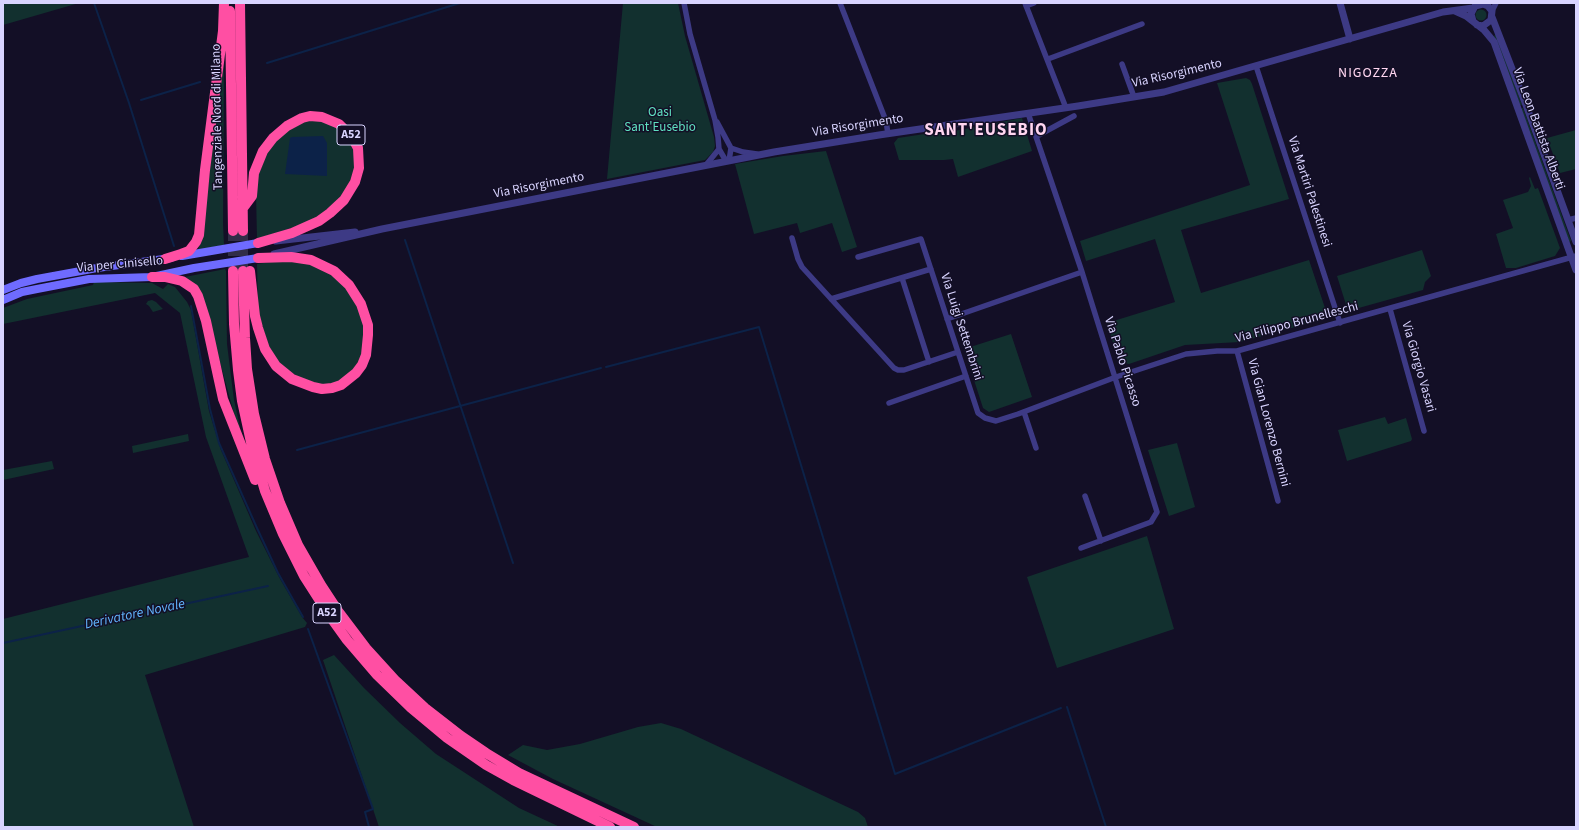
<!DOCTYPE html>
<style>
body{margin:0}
#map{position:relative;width:1579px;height:830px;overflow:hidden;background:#130f26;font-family:"Source Sans 3",sans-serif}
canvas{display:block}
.frame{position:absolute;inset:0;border:4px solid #d9d4ff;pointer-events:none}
</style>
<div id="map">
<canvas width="1579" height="830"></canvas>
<div class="frame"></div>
</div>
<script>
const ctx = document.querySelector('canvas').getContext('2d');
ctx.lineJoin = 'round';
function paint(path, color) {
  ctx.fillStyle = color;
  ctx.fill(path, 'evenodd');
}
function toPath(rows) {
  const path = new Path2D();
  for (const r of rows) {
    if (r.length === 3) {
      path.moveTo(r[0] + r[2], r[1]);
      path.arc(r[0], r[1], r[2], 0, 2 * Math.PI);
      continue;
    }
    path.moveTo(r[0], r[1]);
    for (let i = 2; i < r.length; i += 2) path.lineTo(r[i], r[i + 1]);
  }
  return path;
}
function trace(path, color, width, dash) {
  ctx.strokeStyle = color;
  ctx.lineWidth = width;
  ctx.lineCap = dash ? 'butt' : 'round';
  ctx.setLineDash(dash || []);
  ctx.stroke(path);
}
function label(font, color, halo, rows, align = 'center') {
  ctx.font = font + ' "Source Sans 3",sans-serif';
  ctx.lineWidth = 3;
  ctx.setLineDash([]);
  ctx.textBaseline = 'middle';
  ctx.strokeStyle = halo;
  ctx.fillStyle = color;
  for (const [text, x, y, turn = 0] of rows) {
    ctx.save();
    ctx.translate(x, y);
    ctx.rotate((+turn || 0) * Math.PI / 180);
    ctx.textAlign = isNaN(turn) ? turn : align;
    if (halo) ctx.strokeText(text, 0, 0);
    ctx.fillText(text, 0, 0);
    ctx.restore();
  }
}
const green = toPath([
 [3,3,79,3,3,25],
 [623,3,678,3,685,36,714,137,715,146,713,152,705,160,607,179],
 [1481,15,5.5],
 [1496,34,1522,105,1520,105,1494,36],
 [224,61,223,224,224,245,198,250,201,240],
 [1246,78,1250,80,1252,84,1289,199,1181,230,1201,293,1309,260,1325,308,1325,314,1321,320,1240,342,1185,345,1129,364,1124,363,1117,356,1107,323,1175,302,1155,239,1086,261,1080,241,1250,185,1217,83],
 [1521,108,1523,108,1571,241,1569,242],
 [1022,118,1032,151,958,177,953,159,944,160,899,160,894,143,898,138,931,133,933,135],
 [307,120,334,123,354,146,355,176,343,196,319,216,301,225,257,239,256,193,258,176,270,146,283,134],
 [1576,130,1576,169,1560,173,1547,138],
 [826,151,857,247,842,252,832,223,800,233,797,223,754,234,735,164,783,156],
 [1530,177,1535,189,1538,188,1560,248,1555,256,1516,268,1506,268,1496,234,1513,228,1503,200,1528,192,1531,186,1529,178],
 [1422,250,1431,276,1425,282,1423,290,1348,311,1337,276],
 [277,261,307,262,328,270,353,294,363,320,365,335,363,353,355,369,339,383,323,385,300,378,279,364,270,350,258,312,257,264],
 [225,269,226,271,227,344,234,400,240,427,238,428,207,315,185,277],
 [94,282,152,283,163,289,168,284,175,287,187,302,191,310,209,411,221,450,256,531,279,577,302,617,307,623,305,627,145,675,194,827,3,827,3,619,249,557,206,437,180,313,155,293,3,324,3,308,27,299,93,285],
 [152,300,156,302,163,309,153,312,149,306,146,304,148,301],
 [1011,334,1032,397,989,412,983,408,964,349],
 [1385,417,1388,424,1406,418,1412,439,1411,441,1347,461,1338,430],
 [188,434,189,441,133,453,132,446],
 [1177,443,1195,507,1169,516,1148,450],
 [52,461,54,469,3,480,3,470],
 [1147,536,1174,629,1057,668,1027,577],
 [334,655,364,688,400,723,436,754,519,808,560,827,379,827,323,660],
 [661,723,681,729,858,812,865,818,868,827,657,827,553,779,508,755,523,745,547,750,580,744,638,727]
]);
const water = toPath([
 [323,136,327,143,327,176,285,174,290,138,292,137]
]);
const stream = toPath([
 [94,3,129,103,174,246],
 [267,63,460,3],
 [141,100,200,82],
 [405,240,513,563],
 [191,306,210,409,219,443,257,528,278,573,303,617],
 [606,367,759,327,895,774,1061,708],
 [297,450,601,368],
 [308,629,373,809,365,812,369,827],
 [3,643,268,586],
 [1067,707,1106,827]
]);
const motorwayTunnel = toPath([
 [233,231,233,271],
 [243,231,243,271]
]);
const minor = toPath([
 [684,3,690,34,715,120,718,137,719,149,706,165],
 [840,3,886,121,888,134],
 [1025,3,1066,108],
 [1026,6,1034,3],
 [1492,11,1496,3],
 [1048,59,1142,24],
 [1122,64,1134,97],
 [1256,66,1340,323],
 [1028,113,1082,272,1157,512,1151,522,1081,548],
 [717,122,731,148,729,161],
 [1037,136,1074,116],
 [731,148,743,152,757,154],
 [719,149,726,161],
 [1568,220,1576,218],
 [792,238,798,259,802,267,894,368,898,370,904,370,958,352],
 [858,257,921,239,978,413,985,418,996,421,1018,414,1116,377,1186,354,1217,351,1237,351,1576,256],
 [902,278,929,362],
 [831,299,931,269],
 [1390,309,1424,431],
 [947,319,1082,272],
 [1237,351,1278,501],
 [889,403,966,376],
 [1024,412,1036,448],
 [1085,496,1101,541]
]);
const tertiary = toPath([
 [1340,3,1350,39],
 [1455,11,1466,16,1484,30,1494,42,1576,270],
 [1492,17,1526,105,1576,242],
 [1473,21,1471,14,1475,6,1483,4,1488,6,1492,11,1491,20,1483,26,1477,25],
 [276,241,355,232],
 [274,254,382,229,774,152,879,135,1078,106,1164,92,1443,12,1473,8]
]);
const secondary = toPath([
 [182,256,258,243],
 [3,290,21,283,37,279,97,268,171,258],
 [3,300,22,292,37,289,89,279,152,277,194,268,258,258]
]);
const motorway = toPath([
 [240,3,243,231],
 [230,11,233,231],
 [243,208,252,196,254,173,263,151,273,138,287,126,302,118,310,116,322,117,339,124,352,137,358,148,359,168,355,182,344,200,330,213,319,221,292,233,258,243],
 [165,259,181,254,189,251,196,242,199,235,205,170,223,31,224,3],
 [233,271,234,324,238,370,242,401,252,447,265,491,283,534,304,576,329,615,347,640,377,675,411,708,447,738,486,765,513,780,610,827],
 [243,271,245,338,247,369,254,414,265,459,280,503,298,545,321,585,338,611,366,648,396,681,425,708,461,736,486,753,519,773,634,827],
 [250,271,255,316,258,328,265,349,276,366,292,379,313,387,322,389,332,388,341,385,356,373,362,365,366,355,368,335,368,325,361,304,349,285,334,271,311,260,291,257,258,258],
 [152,277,165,277,182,281,194,289,198,296,206,321,223,399,255,480]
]);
const shields = [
 [351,135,28],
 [327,613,28]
];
const shieldNames = [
 ["A52",351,135],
 ["A52",327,613]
];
const streetNames = [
 ["Via Risorgimento",1177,74,-13],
 ["Tangenziale Nord di Milano",218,117,-91],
 ["Via Risorgimento",858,126,-9],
 ["Via Leon Battista Alberti",1538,129,70],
 ["Via Risorgimento",539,186,-11],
 ["Via Martiri Palestinesi",1309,192,72],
 ["Via per Cinisello",120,265,-5],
 ["Via Filippo Brunelleschi",1297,323,-15],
 ["Via Luigi Settembrini",961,327,72],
 ["Via Pablo Picasso",1122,362,72],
 ["Via Giorgio Vasari",1418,367,74],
 ["Via Gian Lorenzo Bernini",1268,423,75]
];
const parkNames = [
 ["Oasi",660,113],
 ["Sant'Eusebio",660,128]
];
const neighbourhoodNames = [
 ["NIGOZZA",1368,74]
];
const waterNames = [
 ["Derivatore Novale",135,615,-12]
];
const districtNames = [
 ["SANT'EUSEBIO",986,131]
];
paint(green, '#12302f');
paint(water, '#0c2248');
trace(stream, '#0c2248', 2);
trace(motorwayTunnel, '#312d47', 10, [10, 5]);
trace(minor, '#3d3a85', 5.5);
trace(tertiary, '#3d3a85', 7);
trace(secondary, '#6f6bff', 8);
trace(motorway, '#ff4fa3', 10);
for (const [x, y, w] of shields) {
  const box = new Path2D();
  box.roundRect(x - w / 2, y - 10, w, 20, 3);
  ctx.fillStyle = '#130f26';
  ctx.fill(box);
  trace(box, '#d9d4ff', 1);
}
label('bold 12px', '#d9d4ff', null, shieldNames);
label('13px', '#d9d4ff', '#130f26', streetNames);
label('13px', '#5fe0c0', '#130f26', parkNames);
ctx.letterSpacing = '1px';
label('14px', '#ffd6f0', '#130f26', neighbourhoodNames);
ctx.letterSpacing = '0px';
label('italic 14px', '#62b6ff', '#130f26', waterNames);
ctx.letterSpacing = '1px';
label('bold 17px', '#ffd6f0', '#130f26', districtNames);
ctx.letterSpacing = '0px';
</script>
